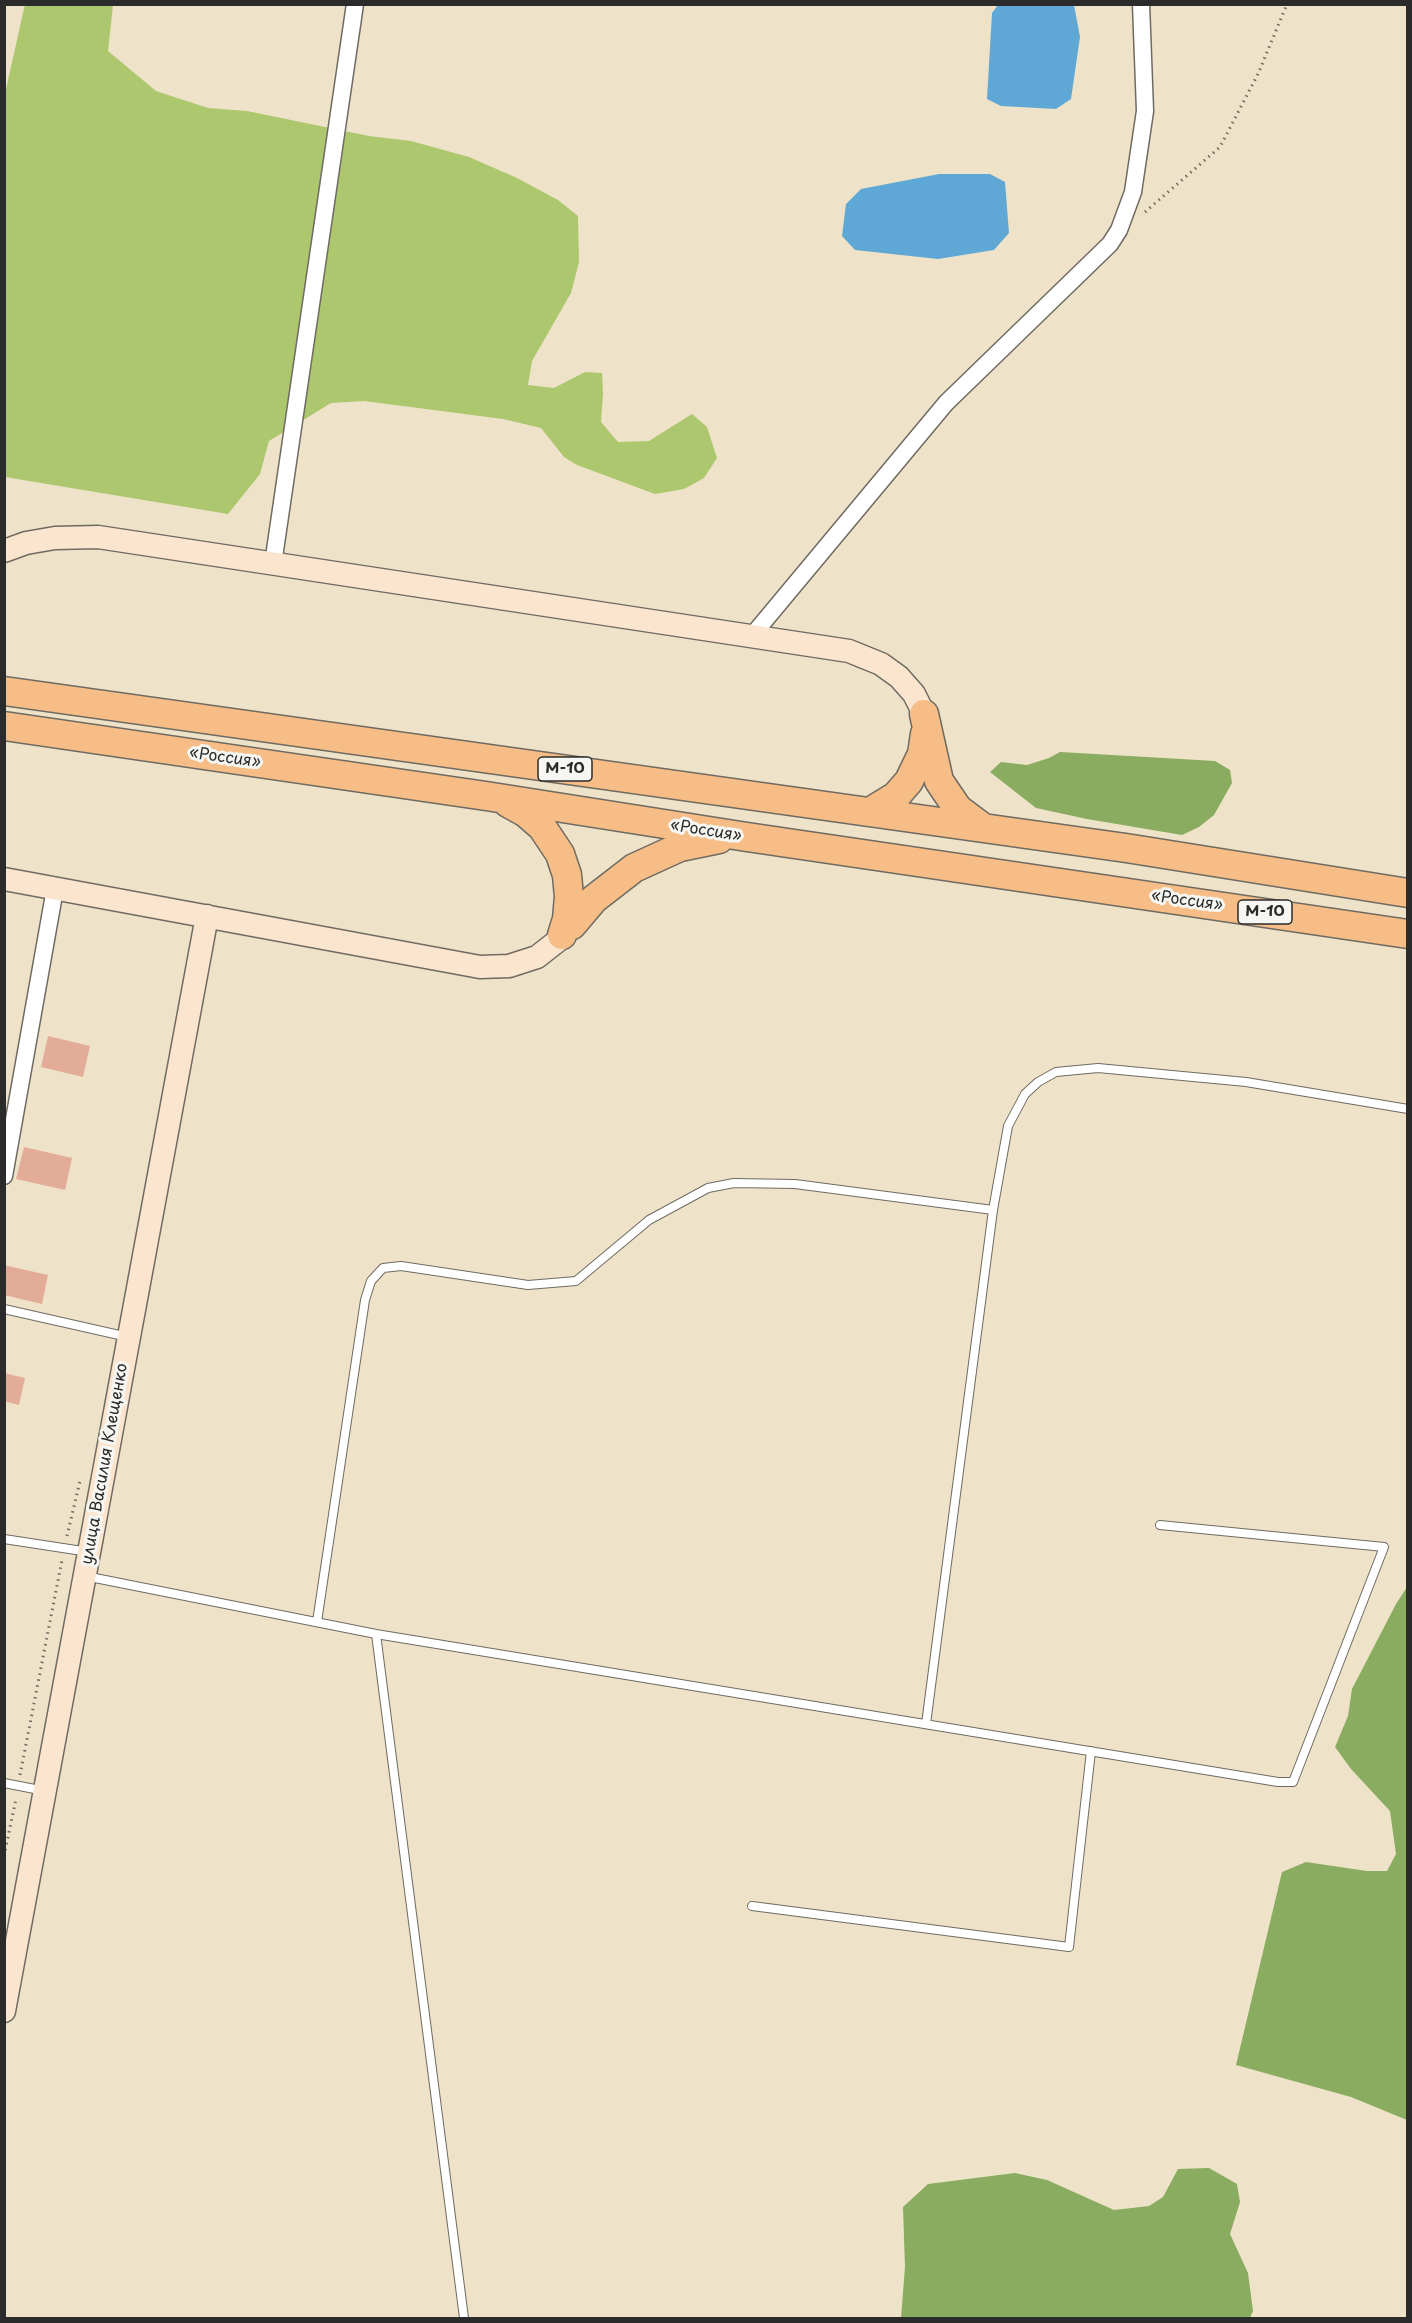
<!DOCTYPE html>
<meta charset="utf-8">
<style>
body{margin:0}
#map{position:relative;width:1412px;height:2323px;overflow:hidden;background:#eee3c8;font-family:"Playpen Sans",sans-serif}
canvas{display:block}
.frame{position:absolute;inset:0;border:6px solid #2b2b2b;pointer-events:none}
</style>
<div id="map">
<canvas width="1412" height="2323"></canvas>
<div class="frame"></div>
</div>
<script>
const ctx = document.querySelector('canvas').getContext('2d');
ctx.lineJoin = 'round';
function paint(path, color) {
  ctx.fillStyle = color;
  ctx.fill(path, 'evenodd');
}
function toPath(rows) {
  const path = new Path2D();
  for (const r of rows) {
    path.moveTo(r[0], r[1]);
    for (let i = 2; i < r.length; i += 2) path.lineTo(r[i], r[i + 1]);
  }
  return path;
}
function trace(path, color, width, dash) {
  ctx.strokeStyle = color;
  ctx.lineWidth = width;
  ctx.lineCap = dash ? 'butt' : 'round';
  ctx.setLineDash(dash || []);
  ctx.stroke(path);
}
function label(font, color, halo, rows, align = 'center') {
  ctx.font = font + ' "Playpen Sans",sans-serif';
  ctx.lineWidth = 6;
  ctx.setLineDash([]);
  ctx.textBaseline = 'middle';
  ctx.strokeStyle = halo;
  ctx.fillStyle = color;
  for (const [text, x, y, turn = 0] of rows) {
    ctx.save();
    ctx.translate(x, y);
    ctx.rotate((+turn || 0) * Math.PI / 180);
    ctx.textAlign = isNaN(turn) ? turn : align;
    if (halo) ctx.strokeText(text, 0, 0);
    ctx.fillText(text, 0, 0);
    ctx.restore();
  }
}
const green = toPath([
 [25,4,113,5,108,51,156,91,208,108,247,111,369,136,411,141,469,157,517,178,558,200,578,216,579,262,571,293,532,361,528,385,554,388,585,372,602,373,603,393,601,422,618,442,649,441,692,414,707,427,717,458,704,478,684,489,655,494,577,465,564,457,541,428,503,419,364,401,331,403,269,441,260,474,228,514,5,477,4,98]
]);
const forest = toPath([
 [1060,752,1215,761,1230,770,1232,783,1214,815,1199,827,1182,835,1087,819,1036,808,990,772,1001,762,1027,765,1049,758],
 [1407,1587,1407,2120,1351,2097,1236,2065,1282,1872,1306,1862,1367,1871,1387,1871,1396,1854,1390,1811,1351,1769,1335,1747,1348,1716,1352,1689,1396,1604],
 [1209,2168,1237,2184,1240,2202,1230,2234,1248,2273,1253,2311,1250,2318,901,2318,905,2267,903,2207,928,2184,1015,2173,1047,2180,1114,2210,1149,2206,1163,2197,1178,2169]
]);
const water = toPath([
 [998,5,1074,5,1080,37,1071,99,1056,109,1001,106,987,99,992,13],
 [939,174,990,174,1005,182,1009,233,994,250,938,259,855,250,842,236,846,204,861,189]
]);
const building = toPath([
 [48,1036,90,1046,83,1077,41,1067],
 [24,1147,72,1158,65,1190,16,1179],
 [4,1265,48,1275,42,1304,4,1295],
 [4,1373,25,1378,19,1405,4,1401]
]);
const path = toPath([
 [1145,212,1220,147,1258,74,1287,4],
 [67,1536,80,1481],
 [20,1775,62,1560],
 [4,1856,16,1799]
]);
const lane = toPath([
 [993,1210,1008,1126,1025,1094,1038,1082,1056,1072,1098,1068,1246,1082,1408,1109],
 [4,1309,128,1337],
 [4,1539,89,1552],
 [85,1576,376,1634,1278,1782,1293,1782,1384,1547,1160,1525],
 [317,1622,365,1300,371,1281,383,1268,401,1266,528,1285,576,1281,649,1220,708,1188,734,1183,795,1184,993,1210,926,1724],
 [376,1634,464,2318],
 [4,1783,45,1791],
 [752,1906,1069,1947,1091,1751]
]);
const street = toPath([
 [273,564,355,4],
 [751,637,946,403,1110,244,1119,230,1133,192,1145,111,1141,4],
 [4,1176,55,889]
]);
const secondary = toPath([
 [4,551,26,543,55,538,98,537,849,651,881,664,899,677,914,694,924,714],
 [4,879,480,967,509,966,537,957,560,939,572,925],
 [4,2011,207,916]
]);
const highway = toPath([
 [4,691,1126,848,1408,893],
 [924,714,939,781,958,809,982,827],
 [4,726,486,796,747,837,1408,934],
 [508,803,526,813,542,827,560,854,567,875,569,897,567,919,562,935],
 [870,812,896,796,909,781,922,754,925,734],
 [572,925,594,899,634,868,680,847,719,839]
]);
const shields = [
 [565,769,54],
 [1265,912,54]
];
const shieldNames = [
 ["М-10",565,769],
 ["М-10",1265,912]
];
const streetNames = [
 ["«Россия»",225,758,8],
 ["«Россия»",706,831,9],
 ["«Россия»",1187,901,8],
 ["улица Василия Клещенко",105,1464,-80]
];
paint(green, '#acc76d');
paint(forest, '#89ac60');
paint(water, '#5fa8d6');
paint(building, '#e3ac98');
trace(lane, '#6f6b62', 10);
trace(street, '#6f6b62', 19);
trace(secondary, '#6f6b62', 25);
trace(highway, '#6f6b62', 31);
trace(path, '#6f6b62', 3, [1.5, 4.5]);
trace(lane, '#fff', 8);
trace(street, '#fff', 16);
trace(secondary, '#fbe5cf', 22);
trace(highway, '#f6be86', 28);
for (const [x, y, w] of shields) {
  const box = new Path2D();
  box.roundRect(x - w / 2, y - 12, w, 24, 4.5);
  ctx.fillStyle = '#f6f6f2';
  ctx.fill(box);
  trace(box, '#2b2b2b', 1.5);
}
label('bold 15px', '#2b2b2b', null, shieldNames);
label('16px', '#2b2b2b', '#f6f6f2', streetNames);
</script>
